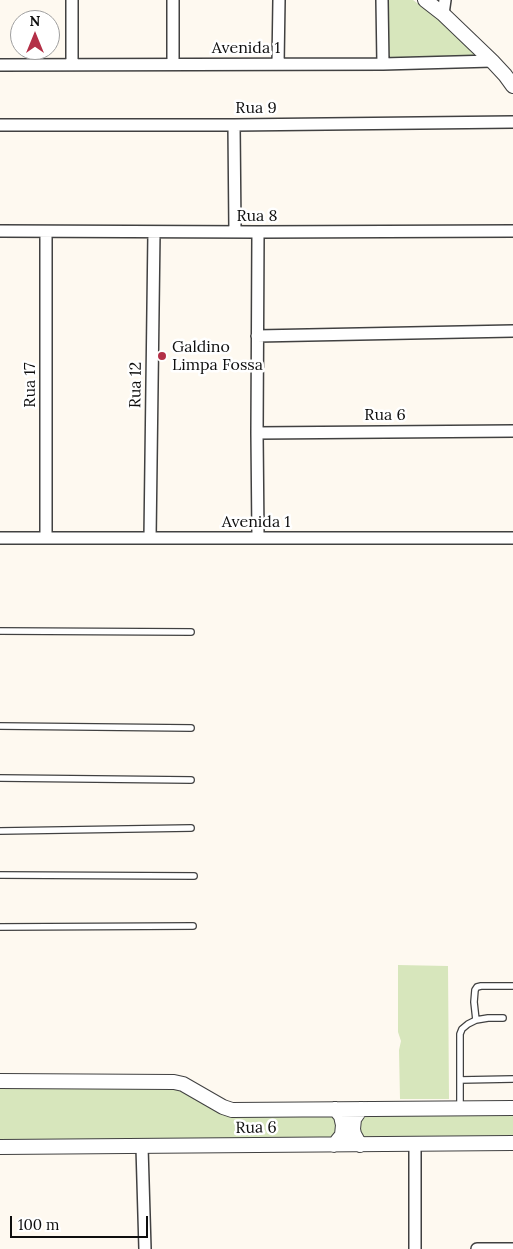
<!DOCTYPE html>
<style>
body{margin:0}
#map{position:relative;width:513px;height:1249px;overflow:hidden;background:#fef9f0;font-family:Lora,serif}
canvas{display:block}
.north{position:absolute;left:10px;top:10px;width:50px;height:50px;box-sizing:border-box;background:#fff;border:1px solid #9f9f9f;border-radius:50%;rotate:0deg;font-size:14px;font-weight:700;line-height:20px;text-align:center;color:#0e0e0e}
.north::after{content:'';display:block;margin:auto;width:18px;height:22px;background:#b33047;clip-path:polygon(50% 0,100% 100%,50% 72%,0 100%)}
.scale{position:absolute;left:10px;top:1216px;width:138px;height:22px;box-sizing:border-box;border:2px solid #0e0e0e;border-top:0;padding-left:6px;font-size:15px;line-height:18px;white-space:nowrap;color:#0e0e0e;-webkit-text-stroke:4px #fff;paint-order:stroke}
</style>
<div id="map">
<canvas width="513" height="1249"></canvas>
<div class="north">N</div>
<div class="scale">100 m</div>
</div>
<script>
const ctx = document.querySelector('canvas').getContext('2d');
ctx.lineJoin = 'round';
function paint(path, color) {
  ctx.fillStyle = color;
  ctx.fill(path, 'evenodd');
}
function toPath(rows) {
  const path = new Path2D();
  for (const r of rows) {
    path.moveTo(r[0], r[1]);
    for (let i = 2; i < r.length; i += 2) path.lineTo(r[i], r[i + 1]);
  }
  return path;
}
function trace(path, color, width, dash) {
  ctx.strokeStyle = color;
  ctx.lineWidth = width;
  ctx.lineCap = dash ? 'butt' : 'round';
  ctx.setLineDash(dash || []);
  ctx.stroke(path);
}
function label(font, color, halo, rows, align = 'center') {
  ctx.font = font + ' Lora,serif';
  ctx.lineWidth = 5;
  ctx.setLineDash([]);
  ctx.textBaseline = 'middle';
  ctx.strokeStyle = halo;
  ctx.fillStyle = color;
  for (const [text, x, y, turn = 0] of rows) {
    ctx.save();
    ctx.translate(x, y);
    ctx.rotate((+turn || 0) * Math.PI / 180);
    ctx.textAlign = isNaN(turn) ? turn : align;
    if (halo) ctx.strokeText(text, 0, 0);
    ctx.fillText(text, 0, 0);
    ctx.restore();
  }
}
const green = toPath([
 [389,0,413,0,436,17,473,52,476,55,473,60,394,62,389,58],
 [398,965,448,966,449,1099,400,1099,399,1050,401,1041,398,1032],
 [176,1085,232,1112,513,1111,513,1146,0,1148,0,1086]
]);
const service = toPath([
 [0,631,191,632],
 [0,726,191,728],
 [0,778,191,780],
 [0,831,191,828],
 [0,875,194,876],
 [0,927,193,926],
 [503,1018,488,1018,476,1020,474,1002,475,990,477,987,481,986,513,986],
 [460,1080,513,1079],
 [460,1108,460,1034,462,1029,468,1024,476,1020]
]);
const minor = toPath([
 [72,0,72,65],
 [382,0,383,64],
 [443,14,445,0],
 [173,64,173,0],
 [278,64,279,0],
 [0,65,383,64,492,61],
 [0,125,234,125,513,122],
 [234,125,235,232],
 [0,231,258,232,513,231],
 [258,232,257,433,258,537],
 [257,336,513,331],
 [257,433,513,431],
 [0,538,513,538],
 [46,538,46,232],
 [150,538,154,232],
 [142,1147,145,1249],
 [415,1249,415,1144],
 [477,1249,513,1249]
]);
const tertiary = toPath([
 [425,0,443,14,492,61,505,75,513,86],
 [0,1081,174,1082,183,1084,223,1107,232,1110,513,1108],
 [334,1145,342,1135,343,1125,341,1116,335,1109],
 [360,1145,354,1134,353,1129,354,1119,361,1109],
 [0,1147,513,1143]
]);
const markers = [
 [162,356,5,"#b33047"]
];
const streetNames = [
 ["Avenida 1",246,48],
 ["Rua 9",256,108],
 ["Rua 8",257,216],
 ["Rua 17",30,385,-90],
 ["Rua 12",136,385,-89],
 ["Rua 6",385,415],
 ["Avenida 1",256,522],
 ["Rua 6",256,1128,-1]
];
const poiNames = [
 ["Galdino",172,347],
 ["Limpa Fossa",172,365]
];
paint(green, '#d7e6bc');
trace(service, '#414141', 8);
trace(minor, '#414141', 14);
trace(tertiary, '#414141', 16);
trace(service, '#fff', 5.5);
trace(minor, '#fff', 11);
trace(tertiary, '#fff', 14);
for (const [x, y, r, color] of markers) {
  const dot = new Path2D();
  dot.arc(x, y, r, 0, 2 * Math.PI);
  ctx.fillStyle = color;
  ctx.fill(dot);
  trace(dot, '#fff', 2);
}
label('16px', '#0e0e0e', '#fff', streetNames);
label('16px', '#0e0e0e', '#fff', poiNames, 'left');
</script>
